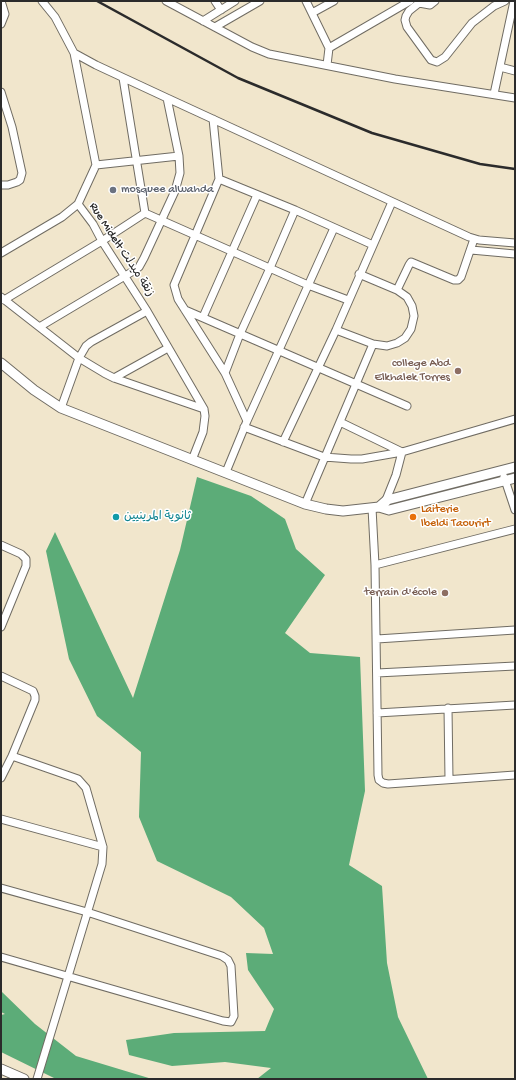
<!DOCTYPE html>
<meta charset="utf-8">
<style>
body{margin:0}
#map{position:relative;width:516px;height:1080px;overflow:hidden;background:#f1e6cc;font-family:"Gochi Hand",sans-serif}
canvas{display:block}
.frame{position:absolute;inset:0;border:2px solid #2b2b2b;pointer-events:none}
</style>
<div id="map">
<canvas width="516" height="1080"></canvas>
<div class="frame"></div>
</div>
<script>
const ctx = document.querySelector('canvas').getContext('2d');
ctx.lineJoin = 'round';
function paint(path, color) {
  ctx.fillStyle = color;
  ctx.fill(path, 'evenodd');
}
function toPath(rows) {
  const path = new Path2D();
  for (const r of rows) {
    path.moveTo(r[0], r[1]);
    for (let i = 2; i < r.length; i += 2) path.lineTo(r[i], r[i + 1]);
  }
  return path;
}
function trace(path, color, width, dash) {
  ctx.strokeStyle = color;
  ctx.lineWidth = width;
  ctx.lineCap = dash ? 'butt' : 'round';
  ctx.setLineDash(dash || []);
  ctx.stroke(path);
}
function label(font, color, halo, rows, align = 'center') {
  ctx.font = font + ' "Gochi Hand","Playpen Sans Arabic",sans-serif';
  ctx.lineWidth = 3;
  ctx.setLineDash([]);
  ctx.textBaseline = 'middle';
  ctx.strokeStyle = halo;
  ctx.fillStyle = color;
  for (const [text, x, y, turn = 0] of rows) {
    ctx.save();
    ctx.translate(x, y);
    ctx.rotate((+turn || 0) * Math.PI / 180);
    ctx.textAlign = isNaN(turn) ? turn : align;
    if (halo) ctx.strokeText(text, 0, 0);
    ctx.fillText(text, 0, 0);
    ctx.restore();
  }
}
const forest = toPath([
 [197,477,251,496,285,519,296,549,325,575,285,633,310,653,360,657,365,791,349,865,382,886,387,963,398,1017,428,1079,257,1079,271,1068,225,1062,172,1066,129,1055,126,1040,174,1033,265,1031,274,1009,248,970,246,953,273,954,264,928,231,897,157,861,139,817,141,752,97,716,69,659,46,551,55,532,133,698,180,550],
 [1,991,35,1024,76,1056,152,1079,56,1079,1,1052,1,1015,5,1014,1,1012]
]);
const minor = toPath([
 [166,1,252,47,269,54,395,79,515,98],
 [215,1,221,10],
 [306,1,329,48,327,65],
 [435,1,430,5,419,3,409,11,406,16,405,20,407,27,431,60,437,62,445,57,472,23,494,6,505,1],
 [312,13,334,1],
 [203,21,235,1],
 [1,24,5,14,1,1],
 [215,27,260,1],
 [329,48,410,1],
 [74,53,96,65,167,98,469,237,479,240,515,243],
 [500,67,515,71],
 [123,78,145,213],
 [1,92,12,127,22,173,20,180,17,182,8,185,1,185],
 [494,94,514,1],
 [213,119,219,179,174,285,178,299,225,373,247,421],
 [96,165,179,156],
 [219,179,295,210,373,245],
 [78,204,93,224,102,241,147,311,204,409,205,416,203,432,192,460],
 [145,213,308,285,348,300],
 [471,250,515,254],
 [1,253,62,217,78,204,96,165,74,53,55,17,42,1],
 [397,290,409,265,411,262,454,280,458,280,461,277,474,239],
 [1,297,79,358,104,373,114,378,204,409],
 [4,300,102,241,145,213],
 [185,310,407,406],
 [203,317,257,195],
 [41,326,135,270,139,267,144,258,175,191,180,173,179,156,167,98],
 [336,330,373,344,387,346,397,343,405,338,411,329,414,316,412,306,407,297,397,290,359,274],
 [225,373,240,334,270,268,295,210],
 [114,378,168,348],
 [61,408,79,358,86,346,91,342,147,311],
 [340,422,402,452,396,475,386,500,387,502],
 [244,427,324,457,351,459,362,459,402,452,515,419],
 [283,442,336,330,392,202],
 [226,472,247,421,334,228],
 [504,477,515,510],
 [305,504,373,344],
 [372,508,375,565,378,775,379,780,383,783,388,784,515,775],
 [1,545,21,554,26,559,26,566,1,627],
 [375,565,515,529],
 [377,639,515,630],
 [377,673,515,666],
 [1,676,33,691,35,696,35,700,12,756,1,778],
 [448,708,449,779],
 [377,713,515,705],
 [12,756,78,779,86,788,103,847,102,864,37,1079],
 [1,819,103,847],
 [1,888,87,912,222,956,228,960,231,966,234,1016,231,1022,223,1021,1,957]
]);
const tertiary = toPath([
 [1,363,34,390,61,408,305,504,326,509,343,511,379,507,389,510,515,478],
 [379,507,387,500,515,467],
 [1,1069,24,1079]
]);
const rail = toPath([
 [97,1,238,78,372,133,480,164,515,169]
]);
const markers = [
 [113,190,4,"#6b7280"],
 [458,371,4,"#8d6e63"],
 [116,517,4,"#0f9aa8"],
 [413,517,4,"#e8710a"],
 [445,593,4,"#8d6e63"]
];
const worshipNames = [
 ["mosquee alwahda",121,190]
];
const streetNames = [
 ["Rue Midelt زنقة ميدلت",121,250,57]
];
const educationNames = [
 ["college Abd",450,364],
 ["Elkhalek Torres",450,378],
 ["terrain d'école",437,593]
];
const foodNames = [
 ["Laiterie",421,510],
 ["lbeldi Taourirt",421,524]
];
const cultureNames = [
 ["ثانوية المرينيين",124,517]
];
paint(forest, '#5cac78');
trace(minor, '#706c63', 9);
trace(tertiary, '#706c63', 11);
trace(minor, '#fff', 7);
trace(tertiary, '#fff', 9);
trace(rail, '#2b2b2b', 2.5);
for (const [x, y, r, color] of markers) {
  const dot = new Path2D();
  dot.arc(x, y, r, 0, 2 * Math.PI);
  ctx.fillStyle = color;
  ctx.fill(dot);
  trace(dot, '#fff', 1.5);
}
label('12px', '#5b616d', '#fff', worshipNames, 'left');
label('12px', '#2b2b2b', '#fff', streetNames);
label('12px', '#785e54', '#fff', educationNames, 'right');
label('12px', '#c56008', '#fff', foodNames, 'left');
label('12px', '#0d838f', '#fff', cultureNames, 'left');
</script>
